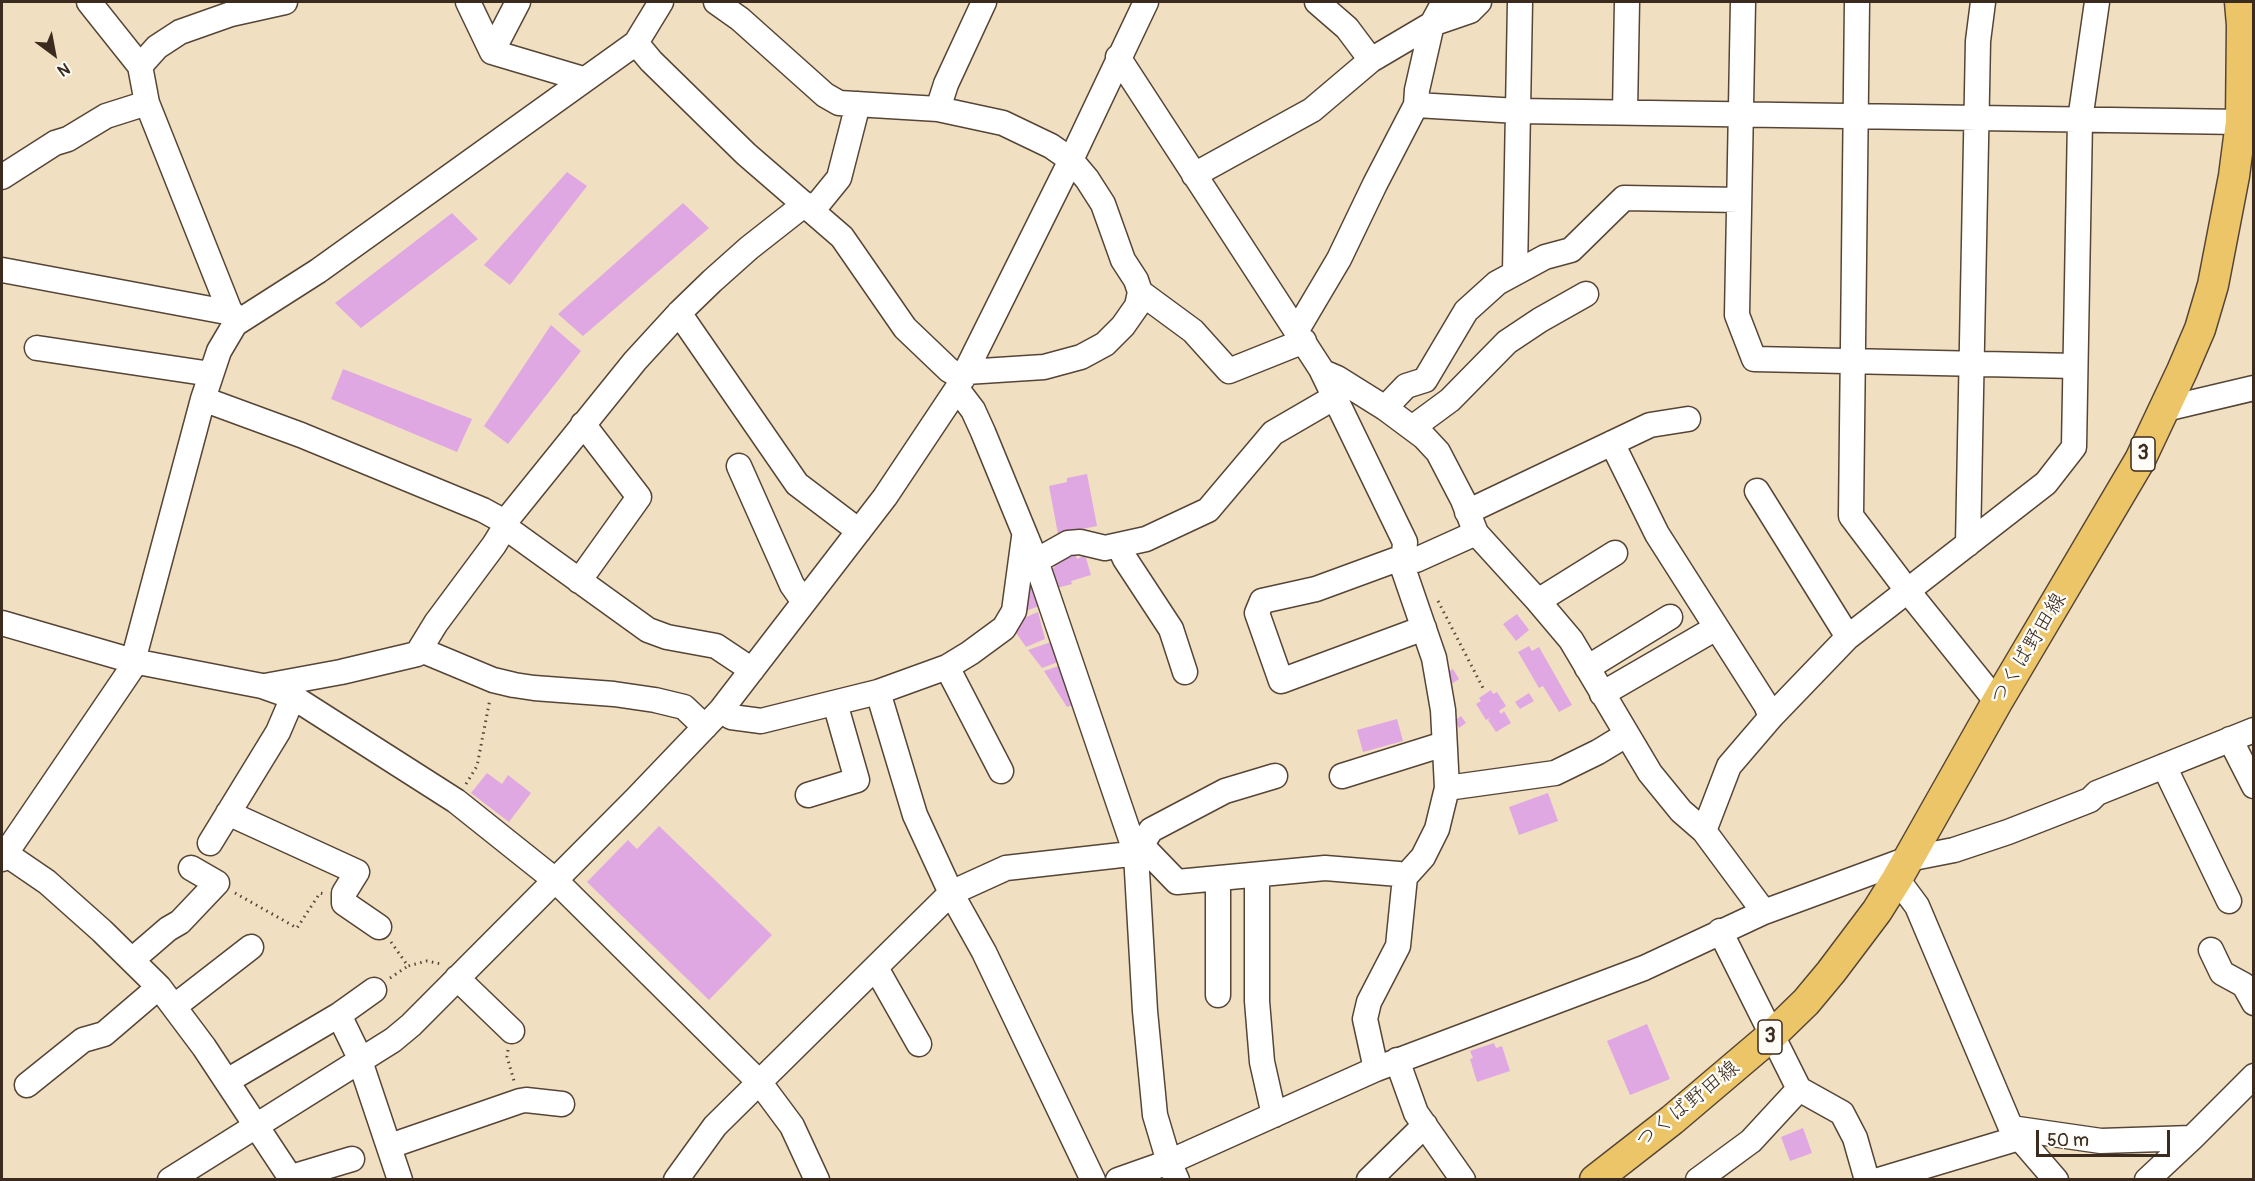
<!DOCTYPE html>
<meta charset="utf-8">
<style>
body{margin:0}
#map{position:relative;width:2255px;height:1181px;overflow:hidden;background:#f0e0c1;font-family:Pangolin,sans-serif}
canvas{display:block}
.frame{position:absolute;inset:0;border:3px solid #3b2a1e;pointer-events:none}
.north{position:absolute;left:24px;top:24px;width:60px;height:60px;-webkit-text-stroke:4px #fdfcf7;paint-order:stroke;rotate:148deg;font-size:16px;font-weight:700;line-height:24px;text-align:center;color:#3b2a1e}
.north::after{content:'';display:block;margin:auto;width:21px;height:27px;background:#3b2a1e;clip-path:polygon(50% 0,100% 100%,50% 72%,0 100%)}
.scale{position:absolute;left:2036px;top:1130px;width:134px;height:27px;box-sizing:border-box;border:3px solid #3b2a1e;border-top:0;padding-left:8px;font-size:18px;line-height:21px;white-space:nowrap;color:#3b2a1e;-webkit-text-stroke:4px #fdfcf7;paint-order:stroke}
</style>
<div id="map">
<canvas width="2255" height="1181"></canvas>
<div class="frame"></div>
<div class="north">N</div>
<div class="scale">50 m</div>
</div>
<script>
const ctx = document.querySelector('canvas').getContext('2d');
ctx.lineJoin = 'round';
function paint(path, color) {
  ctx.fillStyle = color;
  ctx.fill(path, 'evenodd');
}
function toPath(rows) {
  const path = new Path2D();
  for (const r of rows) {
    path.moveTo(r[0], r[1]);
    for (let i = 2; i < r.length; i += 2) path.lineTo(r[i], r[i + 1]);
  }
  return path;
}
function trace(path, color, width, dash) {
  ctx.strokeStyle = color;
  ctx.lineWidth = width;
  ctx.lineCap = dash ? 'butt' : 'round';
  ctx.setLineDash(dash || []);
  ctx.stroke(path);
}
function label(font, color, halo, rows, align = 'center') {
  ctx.font = font + ' Pangolin,"Klee One",sans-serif';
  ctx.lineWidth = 5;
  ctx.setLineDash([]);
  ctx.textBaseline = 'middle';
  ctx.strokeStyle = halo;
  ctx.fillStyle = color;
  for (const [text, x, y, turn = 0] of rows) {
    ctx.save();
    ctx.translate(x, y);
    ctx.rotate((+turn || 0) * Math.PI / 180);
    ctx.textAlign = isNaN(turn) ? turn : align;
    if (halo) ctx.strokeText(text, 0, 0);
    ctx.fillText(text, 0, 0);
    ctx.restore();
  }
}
const building = toPath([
 [567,172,587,186,510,285,484,265],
 [683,203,709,228,583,336,558,314],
 [452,213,478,239,361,328,335,303],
 [551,325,581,351,508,444,484,426],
 [343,369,472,419,457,452,331,399],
 [1087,474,1097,526,1058,534,1049,486,1067,482,1067,478],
 [1075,554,1077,559,1085,555,1091,575,1071,581,1072,584,1057,588,1051,569,1055,567,1053,561],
 [1023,575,1032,581,1039,606,1018,614],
 [1038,612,1045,639,1026,647,1010,624],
 [1517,614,1529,630,1516,641,1503,624],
 [1051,642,1058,662,1042,668,1028,650],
 [1529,646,1532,651,1539,647,1572,705,1559,712,1543,686,1539,688,1518,652],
 [1059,666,1073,705,1067,707,1044,671],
 [1453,669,1459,679,1450,685,1443,674],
 [1491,690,1493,694,1497,692,1506,706,1499,711,1501,714,1504,711,1511,723,1496,732,1488,720,1491,717,1486,720,1476,704,1481,701,1479,698],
 [1529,693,1534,701,1520,709,1515,702],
 [1461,716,1466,723,1459,728,1454,721],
 [1397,719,1403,741,1363,752,1357,730],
 [487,773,502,784,508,775,531,793,509,822,471,793],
 [1548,793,1558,821,1519,835,1509,807],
 [659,826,772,935,709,1000,587,882,628,840,637,849],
 [1647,1024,1670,1079,1630,1095,1607,1041],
 [1494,1043,1496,1048,1502,1046,1510,1071,1477,1082,1470,1059,1473,1058,1470,1051],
 [1803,1128,1812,1153,1790,1161,1781,1137]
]);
const path = toPath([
 [1438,601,1484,690],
 [466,784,477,766,490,699],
 [235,893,297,928,320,893,325,894],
 [391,942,408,966,427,961,441,964],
 [390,978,408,966],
 [508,1050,507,1057,514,1081]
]);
const minor = toPath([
 [89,2,140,66,147,103,235,324],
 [468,2,492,52,583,79],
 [716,2,740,19,825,95,839,103,938,109,1003,123,1051,146,1071,160,1087,179,1103,204,1123,260,1136,280,1140,292,1137,306,1123,326,1105,344,1081,357,1044,367,966,372],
 [1317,2,1347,28,1371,60,1432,24,1470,11,1479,2],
 [1743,2,1737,315,1754,359,2075,366],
 [1857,2,1851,516,1907,590,1997,702],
 [636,43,651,61,746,154,842,237,905,328,949,370,963,378],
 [492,52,518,2],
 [1118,57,1321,369,1405,542,1403,568,1434,658,1443,710,1447,788,1437,829,1423,857,1405,877,1398,946,1369,1002,1365,1019,1376,1069],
 [140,66,157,47,180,32,231,14,285,2],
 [1416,105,1518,111,2241,122],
 [938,109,946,84,984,2],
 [1625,112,1627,2],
 [1194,175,1312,110,1371,60],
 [2,177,55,143,68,139,106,116,147,103],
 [813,210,839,178,858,104],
 [2,270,232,313],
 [1515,272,1520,2],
 [1140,292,1193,331,1229,371,1304,341],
 [679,313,797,484,859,531],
 [1297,330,1339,259,1375,184,1416,105,1417,90,1432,24,1444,2],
 [37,348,211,374],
 [1323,372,1337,378,1385,408,1424,437,1438,452,1463,500,1476,533,1538,601,1571,640,1650,773,1681,811,1704,831,1764,912],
 [957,389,973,410,983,432,1036,561,1136,854,1145,1011,1155,1115,1169,1162,1177,1180],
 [203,399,301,435,483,510,505,522],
 [1385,408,1406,386,1425,380,1466,311,1497,283,1545,257,1571,250,1624,198,1739,200],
 [2165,409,2254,388],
 [1412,428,1450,400,1507,342,1540,320,1586,294],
 [1612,443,1657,534,1766,705,1771,717],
 [739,466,792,585,804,602],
 [1757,491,1848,637],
 [1467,512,1650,425,1688,419],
 [505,527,648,630,667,637,716,646,752,670],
 [1968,544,1978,41,1983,2],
 [1119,546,1125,559,1171,629,1185,672],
 [1404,554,1416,560,1476,533],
 [1403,560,1395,560,1316,589,1262,601,1257,613,1281,681,1424,628],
 [1036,561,1068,543,1080,542,1105,548,1146,539,1208,510,1273,433,1335,397],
 [579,581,639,497,583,424],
 [1538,601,1615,553],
 [2,623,133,661,262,686,293,697,456,801,555,880,760,1083,792,1126,817,1180],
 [421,650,493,680,514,685,534,688,614,694,655,700,684,707,705,727],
 [133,661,203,399,219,351,235,324,318,271,636,43,661,2],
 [947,667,1001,771],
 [1587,668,1670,617],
 [265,686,341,672,417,654,436,623,494,545,505,527,505,522,635,361,679,313,712,281,749,248,805,204],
 [878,692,915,815,951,893,984,952,1093,1180],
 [1602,694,1716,628],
 [721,710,731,717,761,721,878,692,947,667,970,653,1004,628,1014,611,1024,537],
 [2230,739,2254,786],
 [2164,766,2229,901],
 [1342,776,1444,744],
 [1447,788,1555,773,1598,752,1626,735],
 [808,795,857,780,835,703],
 [228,813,357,872,344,893,344,903,379,927],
 [1704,831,1729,766,1771,717,1848,637,2046,483,2074,447,2080,120,2097,2],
 [210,843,278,732,293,697],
 [6,854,47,882,102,931,159,987,204,1047,288,1174,295,1176,352,1159],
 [1136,854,1151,830,1225,791,1275,776],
 [2,859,136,662],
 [1257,875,1257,1001,1262,1062,1274,1115],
 [1218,879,1218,995],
 [1897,879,1917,906,2011,1128,2056,1180],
 [1720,931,1799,1089,1842,1113,1855,1138,1867,1180],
 [2211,950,2222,973,2244,985,2254,1003],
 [132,960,168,929,180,922,217,883,191,868],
 [876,968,919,1044],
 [457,978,512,1031],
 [175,1006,251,947],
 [339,1015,374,990],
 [1397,1060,1416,1113,1463,1180],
 [227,1081,339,1015,357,1052,400,1180],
 [27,1085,83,1040,104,1034,159,987],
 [2011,1128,2101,1141,2192,1138],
 [390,1146,520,1101,526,1100,562,1104],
 [170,1180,393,1040,411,1025,635,800,721,710,885,497,957,389,1071,160,1146,2],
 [676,1180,715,1126,951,893,1006,868,1148,852,1177,882,1325,868,1399,874,1405,877],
 [1118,1180,1169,1162,1376,1069,1644,968,1764,912,1908,859,1954,850,2008,832,2090,800,2097,793,2254,730],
 [1369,1180,1425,1125],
 [1698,1180,1751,1141,1799,1089],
 [1879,1180,2019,1138],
 [2147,1180,2192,1138,2254,1076]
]);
const major = toPath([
 [1595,1180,1672,1120,1771,1036,1806,1002,1831,972,1877,911,1897,879,1997,702,2140,460,2182,371,2200,329,2213,285,2234,176,2241,122,2242,25,2240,2]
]);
const shields = [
 [2143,454,24],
 [1770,1037,24]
];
const shieldNames = [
 ["3",2143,454],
 ["3",1770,1037]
];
const streetNames = [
 ["つくば野田線",2029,649,-59],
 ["つくば野田線",1688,1105,-39]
];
paint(building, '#dfa8e2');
trace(minor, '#564536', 27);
trace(major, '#564536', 33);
trace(path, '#564536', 3, [1.5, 4.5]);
trace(minor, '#fff', 24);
trace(major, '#ecc569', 30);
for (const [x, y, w] of shields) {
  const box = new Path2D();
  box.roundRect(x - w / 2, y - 17, w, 34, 4.5);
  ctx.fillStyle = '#fdfcf7';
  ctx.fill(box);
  trace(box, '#3b2a1e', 1.5);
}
label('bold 20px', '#3b2a1e', null, shieldNames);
label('21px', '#3b2a1e', '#fdfcf7', streetNames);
</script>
